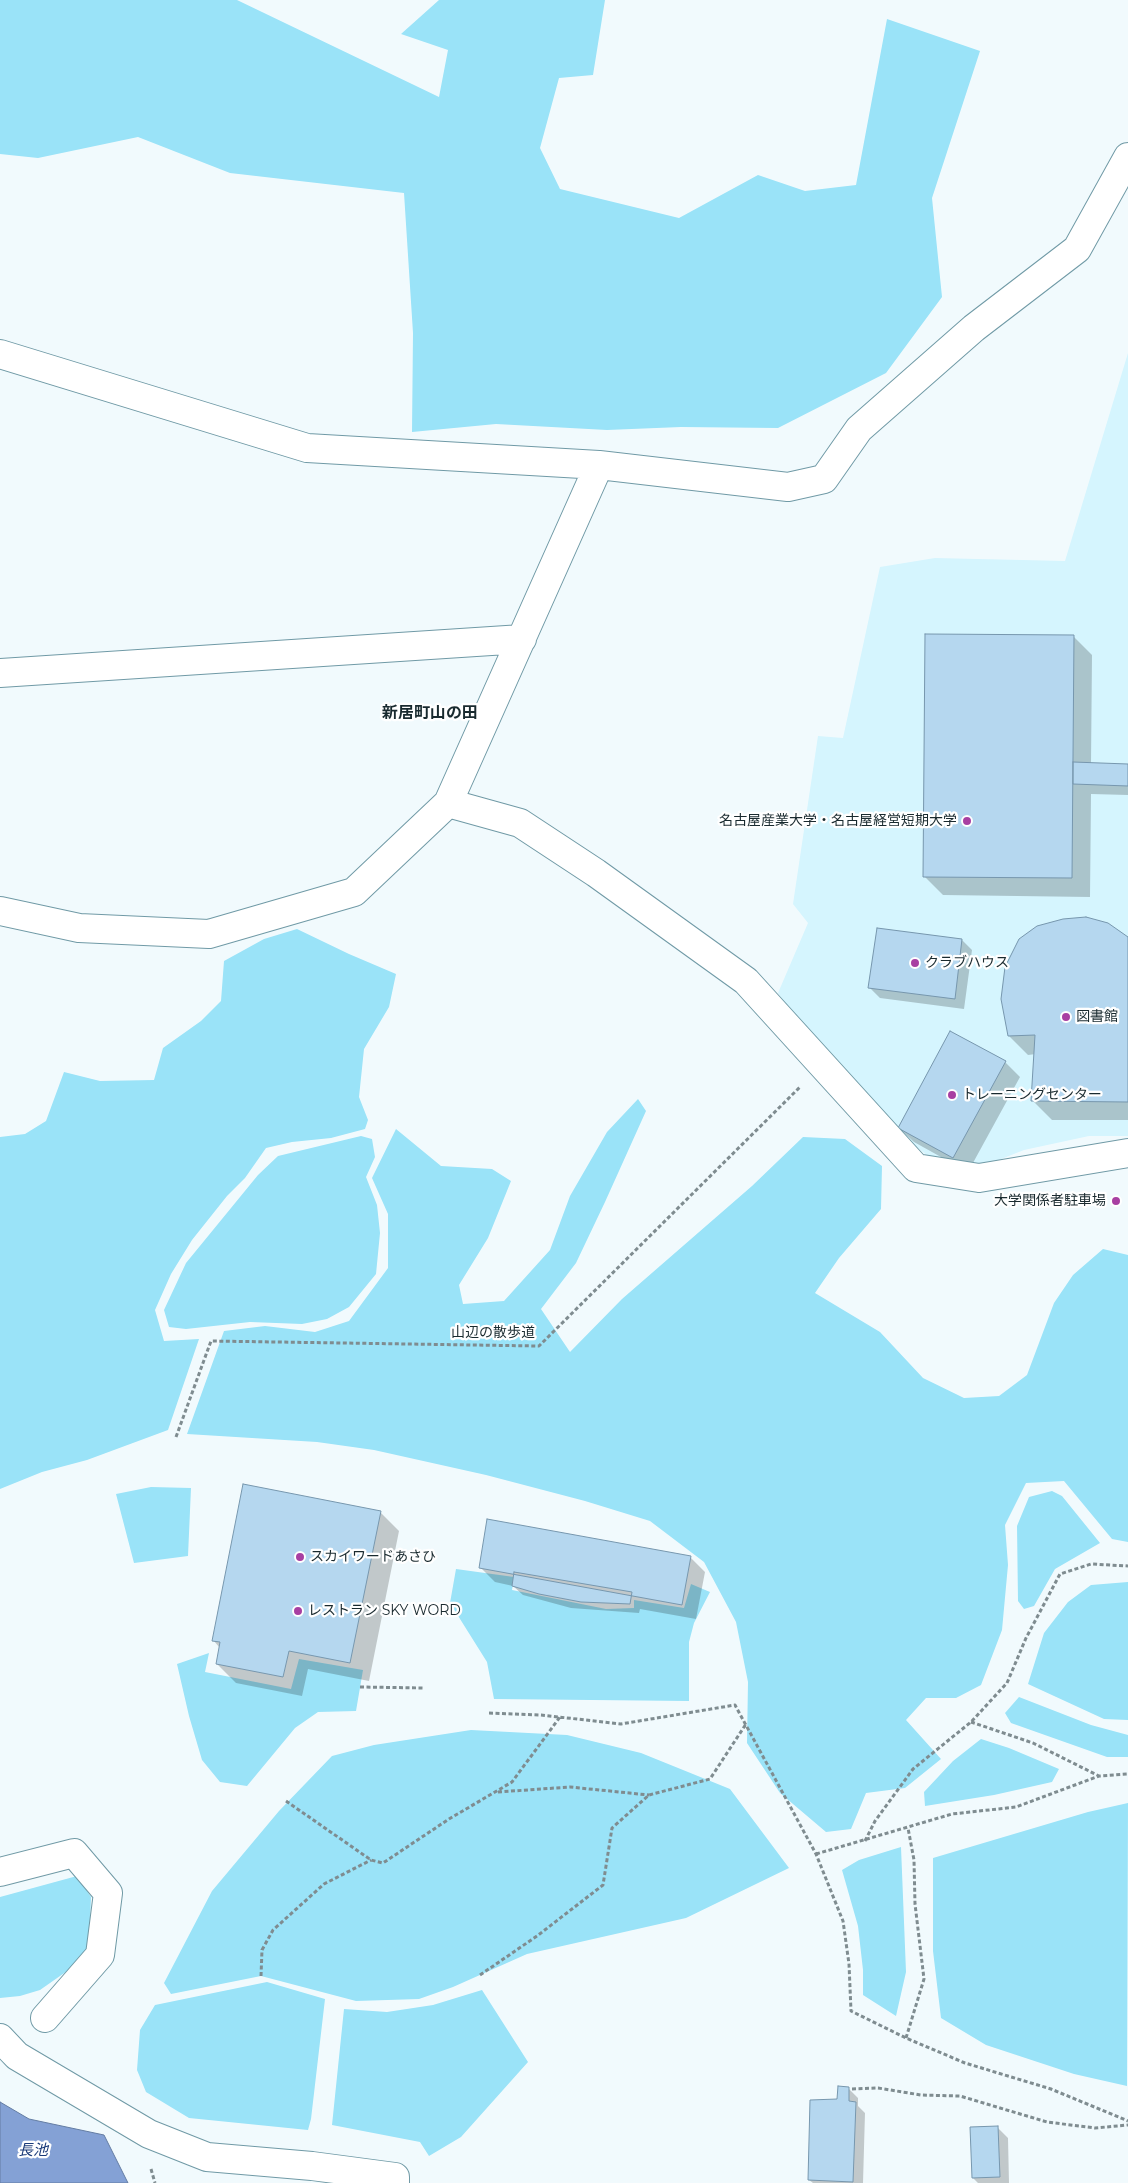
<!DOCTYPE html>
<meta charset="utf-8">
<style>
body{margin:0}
canvas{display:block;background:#f1fafd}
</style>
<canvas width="1128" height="2183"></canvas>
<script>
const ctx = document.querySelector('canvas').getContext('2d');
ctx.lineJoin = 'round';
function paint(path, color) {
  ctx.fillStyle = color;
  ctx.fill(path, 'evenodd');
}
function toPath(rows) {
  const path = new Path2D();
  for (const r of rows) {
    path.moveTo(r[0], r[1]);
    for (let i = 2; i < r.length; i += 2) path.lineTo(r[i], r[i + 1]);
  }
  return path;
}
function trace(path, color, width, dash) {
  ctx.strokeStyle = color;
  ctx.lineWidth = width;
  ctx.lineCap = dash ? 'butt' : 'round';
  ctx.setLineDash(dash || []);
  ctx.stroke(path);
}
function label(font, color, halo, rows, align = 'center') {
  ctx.font = font + ' Montserrat,"Noto Sans JP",sans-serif';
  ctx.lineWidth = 4.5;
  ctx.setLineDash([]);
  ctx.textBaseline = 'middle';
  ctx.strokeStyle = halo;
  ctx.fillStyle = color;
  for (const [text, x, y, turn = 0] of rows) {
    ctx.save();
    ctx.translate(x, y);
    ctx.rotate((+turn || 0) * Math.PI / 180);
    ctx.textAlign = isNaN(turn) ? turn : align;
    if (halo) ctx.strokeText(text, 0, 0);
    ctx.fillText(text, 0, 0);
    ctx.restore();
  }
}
const built = toPath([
 [1128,353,1128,1136,1089,1136,1024,1150,968,1172,933,1160,867,1108,808,1037,778,993,808,923,793,904,818,736,843,738,880,567,935,558,1065,561]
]);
const green = toPath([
 [0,0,237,0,439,97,448,50,401,34,439,0,605,0,593,75,559,78,540,148,560,189,679,218,758,175,805,191,856,185,887,19,980,51,932,198,942,297,886,373,778,428,681,427,607,430,496,424,412,432,413,333,404,193,230,173,138,137,38,158,0,154],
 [297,929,349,954,396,974,389,1007,364,1049,359,1097,368,1120,365,1129,331,1138,292,1142,266,1148,245,1178,227,1196,192,1240,171,1274,155,1310,164,1341,199,1339,168,1430,87,1460,42,1472,0,1489,0,1137,25,1134,46,1121,64,1072,100,1081,154,1080,163,1048,201,1021,221,1001,224,961,264,939],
 [638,1099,646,1111,605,1202,576,1263,541,1309,570,1352,622,1299,752,1186,803,1137,845,1139,882,1166,881,1209,839,1258,815,1293,880,1332,923,1378,964,1398,999,1396,1027,1375,1054,1303,1073,1275,1103,1249,1128,1255,1128,1542,1112,1539,1064,1481,1026,1483,1005,1525,1008,1565,1002,1630,981,1685,956,1698,926,1698,906,1720,941,1759,905,1788,866,1793,851,1829,826,1832,780,1793,747,1743,748,1682,736,1622,704,1562,650,1521,585,1501,486,1475,374,1450,317,1442,187,1434,224,1331,265,1326,315,1332,349,1321,388,1268,388,1214,372,1178,396,1129,441,1166,492,1169,511,1181,488,1238,459,1285,463,1304,504,1301,550,1250,570,1196,607,1132],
 [361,1136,372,1139,375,1157,366,1177,377,1205,380,1233,376,1274,349,1307,327,1319,302,1324,250,1322,186,1329,169,1327,164,1310,186,1263,258,1175,278,1156],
 [151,1487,191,1488,188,1556,134,1563,116,1494],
 [1052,1491,1062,1496,1100,1543,1055,1569,1034,1606,1024,1609,1018,1601,1017,1526,1029,1497],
 [456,1569,514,1577,512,1590,606,1609,634,1608,634,1600,684,1608,691,1584,710,1592,694,1623,689,1642,689,1701,494,1699,487,1662,450,1603],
 [1128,1582,1128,1720,1104,1719,1028,1684,1044,1633,1068,1602,1091,1585],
 [209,1653,205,1672,291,1689,299,1659,363,1670,356,1711,318,1712,295,1728,247,1786,220,1782,202,1760,189,1716,177,1664],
 [1019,1697,1091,1725,1128,1735,1128,1757,1107,1757,1011,1723,1005,1713],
 [471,1730,567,1735,641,1753,730,1789,789,1868,686,1918,527,1954,453,1987,419,1999,356,2001,261,1976,171,1994,164,1983,212,1891,279,1811,332,1756,374,1745],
 [981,1739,1009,1748,1059,1769,1052,1782,994,1795,925,1806,924,1792,953,1761],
 [1128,1803,1127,2086,1074,2074,986,2045,941,2018,933,1951,933,1858,1088,1812],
 [901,1847,906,1972,896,2016,863,1995,863,1970,858,1926,842,1870,859,1860],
 [77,1876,91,1897,89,1947,70,1969,40,1990,20,1996,0,1998,0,1897],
 [267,1982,325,1999,311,2119,308,2130,189,2118,146,2092,137,2070,140,2030,155,2005],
 [482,1990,528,2062,461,2137,429,2156,420,2142,332,2125,344,2009,387,2012,433,2005]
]);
const water = toPath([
 [0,2102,29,2119,104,2135,128,2183,0,2183,0,2102]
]);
const shadow = toPath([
 [1073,636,1092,655,1091,764,1128,765,1128,795,1091,794,1090,897,943,895,924,876],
 [1107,924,1128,937,1128,1120,1052,1120,1033,1101,1036,1054,1028,1055,1009,1036],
 [962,940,972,950,964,1009,880,998,870,988],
 [1005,1062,1020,1077,968,1172,914,1142,899,1128],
 [380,1512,399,1531,369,1681,308,1669,302,1696,236,1683,217,1664,220,1648,213,1640],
 [690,1557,705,1572,696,1619,640,1609,639,1613,571,1608,523,1595,513,1586,495,1582,480,1567],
 [848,2088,858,2098,858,2106,865,2113,863,2183,813,2183,809,2180,839,2100],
 [998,2128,1008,2138,1009,2183,978,2183,973,2178]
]);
const building = toPath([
 [925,634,1074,635,1072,878,923,877,925,634],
 [1073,762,1128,764,1128,786,1073,784,1073,762],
 [1086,917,1108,923,1128,937,1128,1102,1031,1101,1035,1035,1008,1036,1001,999,1005,967,1019,939,1037,926,1063,919,1086,917],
 [877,928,962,939,955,999,868,988,877,928],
 [950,1031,1006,1061,953,1158,898,1128,950,1031],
 [243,1484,381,1511,350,1663,289,1651,283,1677,216,1664,220,1642,212,1641,243,1484],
 [487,1519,691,1556,682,1605,479,1568,487,1519],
 [514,1572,632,1592,630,1604,581,1602,539,1594,512,1586,514,1572],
 [838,2086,849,2087,849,2101,856,2102,853,2182,808,2180,810,2100,837,2099,838,2086],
 [998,2126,1000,2177,972,2178,970,2127,998,2126]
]);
const path = toPath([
 [176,1437,211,1341,539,1346,800,1087],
 [360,1687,424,1688],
 [489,1713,541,1715,621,1724,735,1705,816,1854,843,1921,849,1964,851,2011,906,2038,965,2063,1051,2089,1128,2121],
 [971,1722,1033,1743,1099,1776],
 [498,1792,570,1787,649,1795],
 [286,1801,371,1860,383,1863,449,1819,512,1782,560,1717],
 [865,1841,875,1821,913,1769,971,1722,1007,1683,1026,1638,1060,1574,1091,1564,1128,1566],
 [816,1854,952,1814,1016,1807,1099,1776,1128,1774],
 [480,1975,537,1936,603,1885,612,1828,649,1795,710,1779,746,1724],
 [261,1976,262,1950,273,1930,324,1884,371,1860],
 [906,2038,924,1979,915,1904,914,1860,908,1828],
 [852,2089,878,2088,921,2095,960,2096,1047,2122,1095,2128,1128,2125],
 [151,2169,155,2183]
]);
const minor = toPath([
 [0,354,307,448,599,465,788,487,824,479,859,429,974,328,1077,249,1128,157],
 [0,673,522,639],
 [448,803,520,823,596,873,746,981,916,1168,979,1178,1128,1153],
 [0,911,79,928,209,934,354,892,448,803,599,465],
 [0,1872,74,1853,108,1893,100,1955,45,2018],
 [0,2038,17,2056,149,2134,207,2157,312,2166,395,2177,395,2183]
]);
const markers = [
 [967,821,5,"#a83fa2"],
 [915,963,5,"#a83fa2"],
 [1066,1017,5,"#a83fa2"],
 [952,1095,5,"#a83fa2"],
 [1116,1201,5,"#a83fa2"],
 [300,1557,5,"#a83fa2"],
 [298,1611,5,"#a83fa2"]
];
const poiNames = [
 ["名古屋産業大学・名古屋経営短期大学",957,821,"right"],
 ["クラブハウス",925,963],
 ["図書館",1076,1017],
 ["トレーニングセンター",962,1095],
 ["大学関係者駐車場",1106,1201,"right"],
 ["スカイワードあさひ",310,1557],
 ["レストラン SKY WORD",308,1611]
];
const streetNames = [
 ["山辺の散歩道",493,1333]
];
const waterNames = [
 ["長池",33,2151]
];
const quarterNames = [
 ["新居町山の田",430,713]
];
paint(built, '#d5f5fe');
paint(green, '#9ae3f8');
paint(water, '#84a1d5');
trace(water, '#647da3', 1);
paint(shadow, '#0003');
paint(building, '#b5d7ef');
trace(building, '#7797ae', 1);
trace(minor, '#709aa6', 30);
trace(path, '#7f8c90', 3, [4, 2.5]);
trace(minor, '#fff', 28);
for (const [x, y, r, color] of markers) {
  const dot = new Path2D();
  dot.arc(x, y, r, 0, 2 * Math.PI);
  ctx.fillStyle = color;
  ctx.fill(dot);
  trace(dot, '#fff', 2);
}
label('14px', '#192a2f', '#fff', poiNames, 'left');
label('14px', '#192a2f', '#fff', streetNames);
label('italic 15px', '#1a3a78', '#fff', waterNames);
label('bold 16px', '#192a2f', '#fff', quarterNames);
</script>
